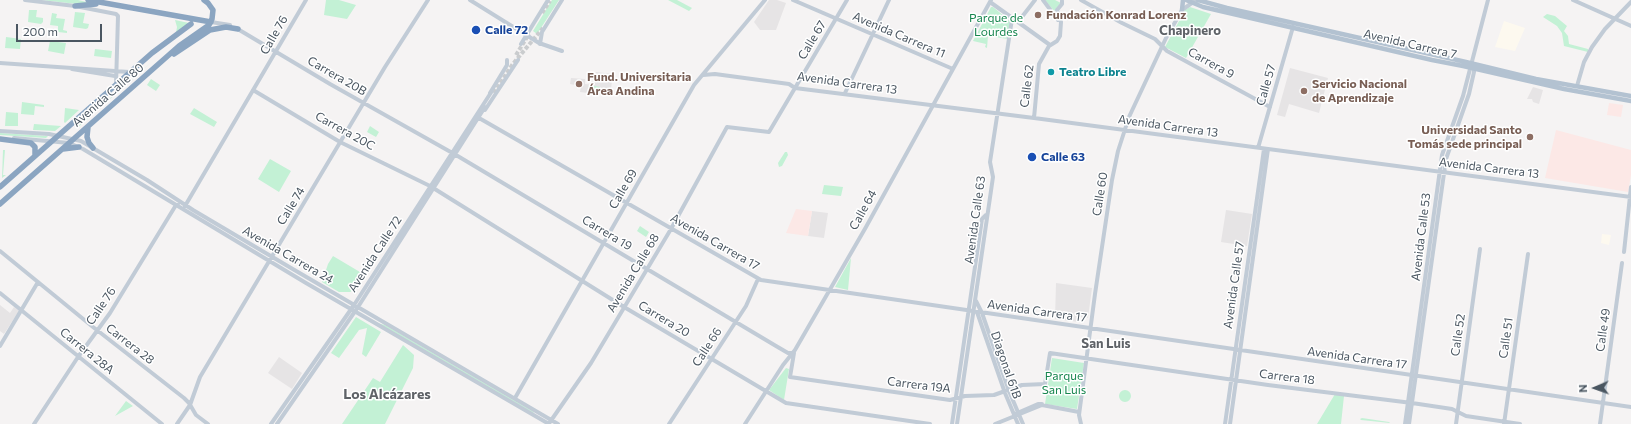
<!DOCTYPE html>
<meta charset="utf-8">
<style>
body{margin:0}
#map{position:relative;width:1631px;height:424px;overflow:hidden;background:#f5f3f3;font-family:Commissioner,sans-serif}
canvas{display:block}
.north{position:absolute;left:1575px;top:368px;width:40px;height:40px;-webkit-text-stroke:3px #fff;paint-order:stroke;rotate:268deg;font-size:11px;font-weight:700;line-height:16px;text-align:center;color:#4a5661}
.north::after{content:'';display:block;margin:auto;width:14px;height:18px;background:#4a5661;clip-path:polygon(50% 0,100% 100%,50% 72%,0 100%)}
.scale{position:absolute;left:16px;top:24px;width:86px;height:18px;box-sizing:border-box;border:2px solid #4a5661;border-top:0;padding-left:5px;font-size:12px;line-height:14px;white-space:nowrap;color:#4a5661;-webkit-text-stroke:3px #fff;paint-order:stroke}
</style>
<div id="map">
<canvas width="1631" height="424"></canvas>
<div class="north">N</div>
<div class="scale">200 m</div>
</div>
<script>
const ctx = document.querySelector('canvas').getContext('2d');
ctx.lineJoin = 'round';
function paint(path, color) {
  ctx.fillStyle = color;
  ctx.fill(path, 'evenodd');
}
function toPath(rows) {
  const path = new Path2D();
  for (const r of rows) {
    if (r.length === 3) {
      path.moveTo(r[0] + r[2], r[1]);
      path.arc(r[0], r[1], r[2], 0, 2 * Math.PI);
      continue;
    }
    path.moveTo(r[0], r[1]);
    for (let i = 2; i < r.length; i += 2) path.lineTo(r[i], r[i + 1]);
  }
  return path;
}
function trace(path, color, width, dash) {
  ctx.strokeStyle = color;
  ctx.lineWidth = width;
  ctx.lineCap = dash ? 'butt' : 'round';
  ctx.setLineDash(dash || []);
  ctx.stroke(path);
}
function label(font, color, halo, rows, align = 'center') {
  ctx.font = font + ' Commissioner,sans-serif';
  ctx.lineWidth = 3;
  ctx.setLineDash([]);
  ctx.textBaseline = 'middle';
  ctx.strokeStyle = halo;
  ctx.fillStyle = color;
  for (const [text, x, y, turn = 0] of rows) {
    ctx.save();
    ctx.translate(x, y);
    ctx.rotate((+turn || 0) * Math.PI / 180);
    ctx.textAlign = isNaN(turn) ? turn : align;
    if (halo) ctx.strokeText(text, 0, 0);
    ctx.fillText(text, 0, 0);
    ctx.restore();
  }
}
const commercial = toPath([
 [1504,21,1525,28,1515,51,1495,47],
 [1602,234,1611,235,1609,245,1601,243]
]);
const education = toPath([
 [769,0,777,0,786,3,776,30,760,30,754,22],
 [1290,68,1328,78,1319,113,1289,104,1285,117,1277,115],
 [596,72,613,74,610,96,580,92,581,86,570,84,571,78,585,79,585,84,594,85],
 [1533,87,1543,90,1539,104,1533,102,1532,99,1527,99],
 [1226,210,1252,214,1247,246,1221,242],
 [812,211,828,213,824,238,808,236],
 [1056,283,1092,288,1088,318,1080,317,1079,322,1055,319],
 [0,305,10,313,14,307,19,311,4,334,0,331],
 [279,357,302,373,292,389,268,373]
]);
const medical = toPath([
 [1609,103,1623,105,1621,117,1607,115],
 [1556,130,1631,150,1631,175,1628,192,1545,178],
 [796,209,812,211,808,236,786,233]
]);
const green = toPath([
 [41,0,78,0,91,3,77,4],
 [326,0,339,0,356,5,347,19,324,15],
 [552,0,559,0,537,34,533,31],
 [668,0,677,0,692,8,689,11],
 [1045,0,1055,0,1061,3,1054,11],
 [991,7,993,7,1010,21,1008,39,988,36,987,48,985,47,986,44,973,41],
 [1190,7,1211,14,1186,58,1165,47,1185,10],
 [29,10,37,10,36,17,43,18,43,22,41,24,28,22],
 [75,12,85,13,83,23,89,24,88,28,86,29,73,27],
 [52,13,57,14,56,18,65,19,63,30,67,31,67,33,58,32,58,26,50,25],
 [1547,14,1555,16,1567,26,1564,31,1568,36,1569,44,1588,49,1588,52,1564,46,1562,33,1557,26,1543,17],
 [175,20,189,23,176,33,177,27],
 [6,37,21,39,20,49,5,48],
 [50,41,66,43,64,54,48,51],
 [95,49,112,51,111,58,94,56],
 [155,59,76,129,76,128],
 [151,79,160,85,156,91,147,85],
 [589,85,600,87,600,93,588,91],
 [22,102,44,105,44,107,35,106,34,115,21,114],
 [65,108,79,110,65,123,64,122],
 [194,108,217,122,214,127,190,114],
 [6,112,18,113,18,126,5,126],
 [34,124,61,126,55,131,33,130],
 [370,126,379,132,376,137,367,132],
 [0,133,48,136,46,138,0,135],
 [3,150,5,150,3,175,6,175,2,178],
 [785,152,787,152,788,155,782,166,779,167,778,163],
 [270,159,291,171,279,192,258,179],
 [824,185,843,187,841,196,822,194],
 [640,226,649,232,646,237,637,231],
 [333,256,365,275,356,289,350,292,339,292,322,282,328,264],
 [851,258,848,290,835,287],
 [356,317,381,332,366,357,362,354,367,328,359,330,339,358,331,353],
 [377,323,385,325,534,412,533,413],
 [403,345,414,355,413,368,385,424,342,424,373,378,380,382],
 [1052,358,1084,363,1077,409,1045,404],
 [786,368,789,369,784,400,769,390],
 [1125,396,6],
 [1335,394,1344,396,1341,424,1317,424],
 [126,401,133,406,115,416],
 [1362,418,1389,422,1390,423,1361,420,1360,419]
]);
const secondaryTunnel = toPath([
 [542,13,550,1],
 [516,55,529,34],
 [494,93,512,65,543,28]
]);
const secondary = toPath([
 [25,0,75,6,116,14,118,16,116,85],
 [470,0,539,43,562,51],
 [793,0,953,69],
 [1043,0,1058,20],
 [1081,0,1122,23,1155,39,1167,51,1270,107],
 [1573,0,1631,26],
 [990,2,1050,45],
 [211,22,230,25],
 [1018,22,1035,0],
 [236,28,330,84,456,155,776,346,788,353,794,353],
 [521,44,548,0],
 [540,44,542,32,562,0],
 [0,63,129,72],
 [72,69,115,76],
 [703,75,715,74,789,84,795,88,1034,118,1631,197],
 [1577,86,1584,62,1592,47,1605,29,1631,2],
 [253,90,340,142,430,186,624,307,786,403,930,424],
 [490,93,507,65,507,60],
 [845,93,889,0],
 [485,110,518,60],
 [479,118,761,280,1631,407],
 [1034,118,1039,64,1049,46,1057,41,1060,36,1061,22,1057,10,1062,4,1062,1],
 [0,131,49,134,81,141,147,180,193,210,291,268,558,424],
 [14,138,69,143,83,149,306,283,549,424],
 [1258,148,1293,27],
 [185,206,306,0],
 [0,251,93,327,184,398,189,403,196,415,208,424],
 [1624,252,1631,187],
 [0,293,162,424],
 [976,301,982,313,1009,391,1023,424],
 [977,312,1005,393,1018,424],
 [0,346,38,282],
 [794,353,790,377,950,400,965,396,994,395,1022,385,1045,384,1050,353,1268,385,1412,403,1452,409,1466,416,1520,424],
 [515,398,694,85,765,0],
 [1015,414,1038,404,1042,404],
 [550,422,591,363,671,229,727,127,769,132,847,0],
 [34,424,78,357,110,313,176,205,178,205],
 [177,424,190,405,200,377,385,67,428,0],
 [271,424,354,305,492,91],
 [277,424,358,307,485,107],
 [669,424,746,306,758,279],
 [745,424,783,365,795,350,866,227,991,0],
 [952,424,982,219,986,215],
 [957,424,993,177,990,162,1012,19],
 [995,424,1042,405,1079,412],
 [1081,424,1079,415,1095,294,1112,180,1118,151,1129,117,1166,38,1182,10,1196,0],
 [1225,424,1264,149],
 [1230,424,1268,149],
 [1405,424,1442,155,1463,96,1488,0],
 [1409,424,1446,159,1469,94,1474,72,1474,66],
 [1456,424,1480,249],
 [1504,424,1528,254],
 [1600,424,1622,263]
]);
const primary = toPath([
 [1186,0,1203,7,1432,60,1463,66,1564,89,1631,101],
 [1198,0,1227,8,1466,62,1536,79,1631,96],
 [1182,10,1183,0]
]);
const highway = toPath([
 [88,0,211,22],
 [75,6,96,4],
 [174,54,210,30,226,27,238,29],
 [88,127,87,137,89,143,93,148],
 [0,139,31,143,35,147,35,155],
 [63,149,79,147],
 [0,187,152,53,191,24],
 [0,204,179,46,209,25,212,19,213,10,208,3,204,0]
]);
const markers = [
 [1038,15,4,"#8d6e63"],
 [476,30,5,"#1a4fb4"],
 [1051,72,4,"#0f9aa8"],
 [579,84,4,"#8d6e63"],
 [1304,91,4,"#8d6e63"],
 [1530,137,4,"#8d6e63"],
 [1032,157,5,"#1a4fb4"]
];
const educationNames = [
 ["Fundación Konrad Lorenz",1046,15],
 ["Fund. Universitaria",587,77],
 ["Área Andina",587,91],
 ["Servicio Nacional",1312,84],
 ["de Aprendizaje",1312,98],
 ["Universidad Santo",1522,130,"right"],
 ["Tomás sede principal",1522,144,"right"]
];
const parkNames = [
 ["Parque de",996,18],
 ["Lourdes",996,32],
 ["Parque",1064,376],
 ["San Luis",1064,390]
];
const transitNames = [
 ["Calle 72",485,30],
 ["Calle 63",1041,157]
];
const streetNames = [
 ["Calle 76",274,35,-60],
 ["Avenida Carrera 11",899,35,23],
 ["Calle 67",812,40,-59],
 ["Avenida Carrera 7",1410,44,13],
 ["Carrera 9",1211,63,29],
 ["Carrera 20B",337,76,30],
 ["Avenida Carrera 13",847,83,8],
 ["Calle 57",1266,85,-74],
 ["Calle 62",1027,86,-83],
 ["Avenida Calle 80",108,95,-41],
 ["Avenida Carrera 13",1168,126,8],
 ["Carrera 20C",345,131,29],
 ["Avenida Carrera 13",1489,168,7],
 ["Calle 69",623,189,-60],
 ["Calle 60",1100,194,-81],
 ["Calle 74",291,206,-59],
 ["Calle 64",863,210,-61],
 ["Avenida Calle 63",975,220,-82],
 ["Carrera 19",607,233,31],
 ["Avenida Calle 53",1421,237,-83],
 ["Avenida Carrera 17",715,242,30],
 ["Avenida Calle 72",375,254,-57],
 ["Avenida Carrera 24",288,255,30],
 ["Avenida Calle 68",633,273,-59],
 ["Avenida Calle 57",1234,285,-82],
 ["Calle 76",101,306,-56],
 ["Avenida Carrera 17",1037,311,8],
 ["Carrera 20",664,319,31],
 ["Calle 49",1603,330,-82],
 ["Calle 52",1458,335,-82],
 ["Calle 51",1506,338,-82],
 ["Carrera 28",130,344,38],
 ["Calle 66",707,347,-57],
 ["Carrera 28A",87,351,39],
 ["Avenida Carrera 17",1357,358,8],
 ["Diagonal 61B",1006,365,71],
 ["Carrera 18",1287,377,7],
 ["Carrera 19A",919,385,7]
];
const cultureNames = [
 ["Teatro Libre",1059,72]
];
const neighbourhoodNames = [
 ["Chapinero",1190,31],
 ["San Luis",1106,344]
];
const quarterNames = [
 ["Los Alcázares",387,394]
];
paint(commercial, '#fdf9ef');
paint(education, '#e6e4e5');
paint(medical, '#fce8e6');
paint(green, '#c3f1d5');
trace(secondaryTunnel, '#caccce', 4, [4, 2]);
trace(secondary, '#c1cbd6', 4);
trace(primary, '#b3c2d1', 4.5);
trace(highway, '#8ba5c1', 5.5);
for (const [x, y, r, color] of markers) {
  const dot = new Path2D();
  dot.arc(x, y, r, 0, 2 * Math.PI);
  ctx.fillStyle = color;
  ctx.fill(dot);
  trace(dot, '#fff', 1.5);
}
label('bold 12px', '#785e54', '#fff', educationNames, 'left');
label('12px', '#17864f', '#fff', parkNames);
label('bold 12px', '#164399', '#fff', transitNames, 'left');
label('12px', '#4a5661', '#fff', streetNames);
label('bold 12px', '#0d838f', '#fff', cultureNames, 'left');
label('bold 13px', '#5f6368', '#fff', neighbourhoodNames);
label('bold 14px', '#5f6368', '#fff', quarterNames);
</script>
